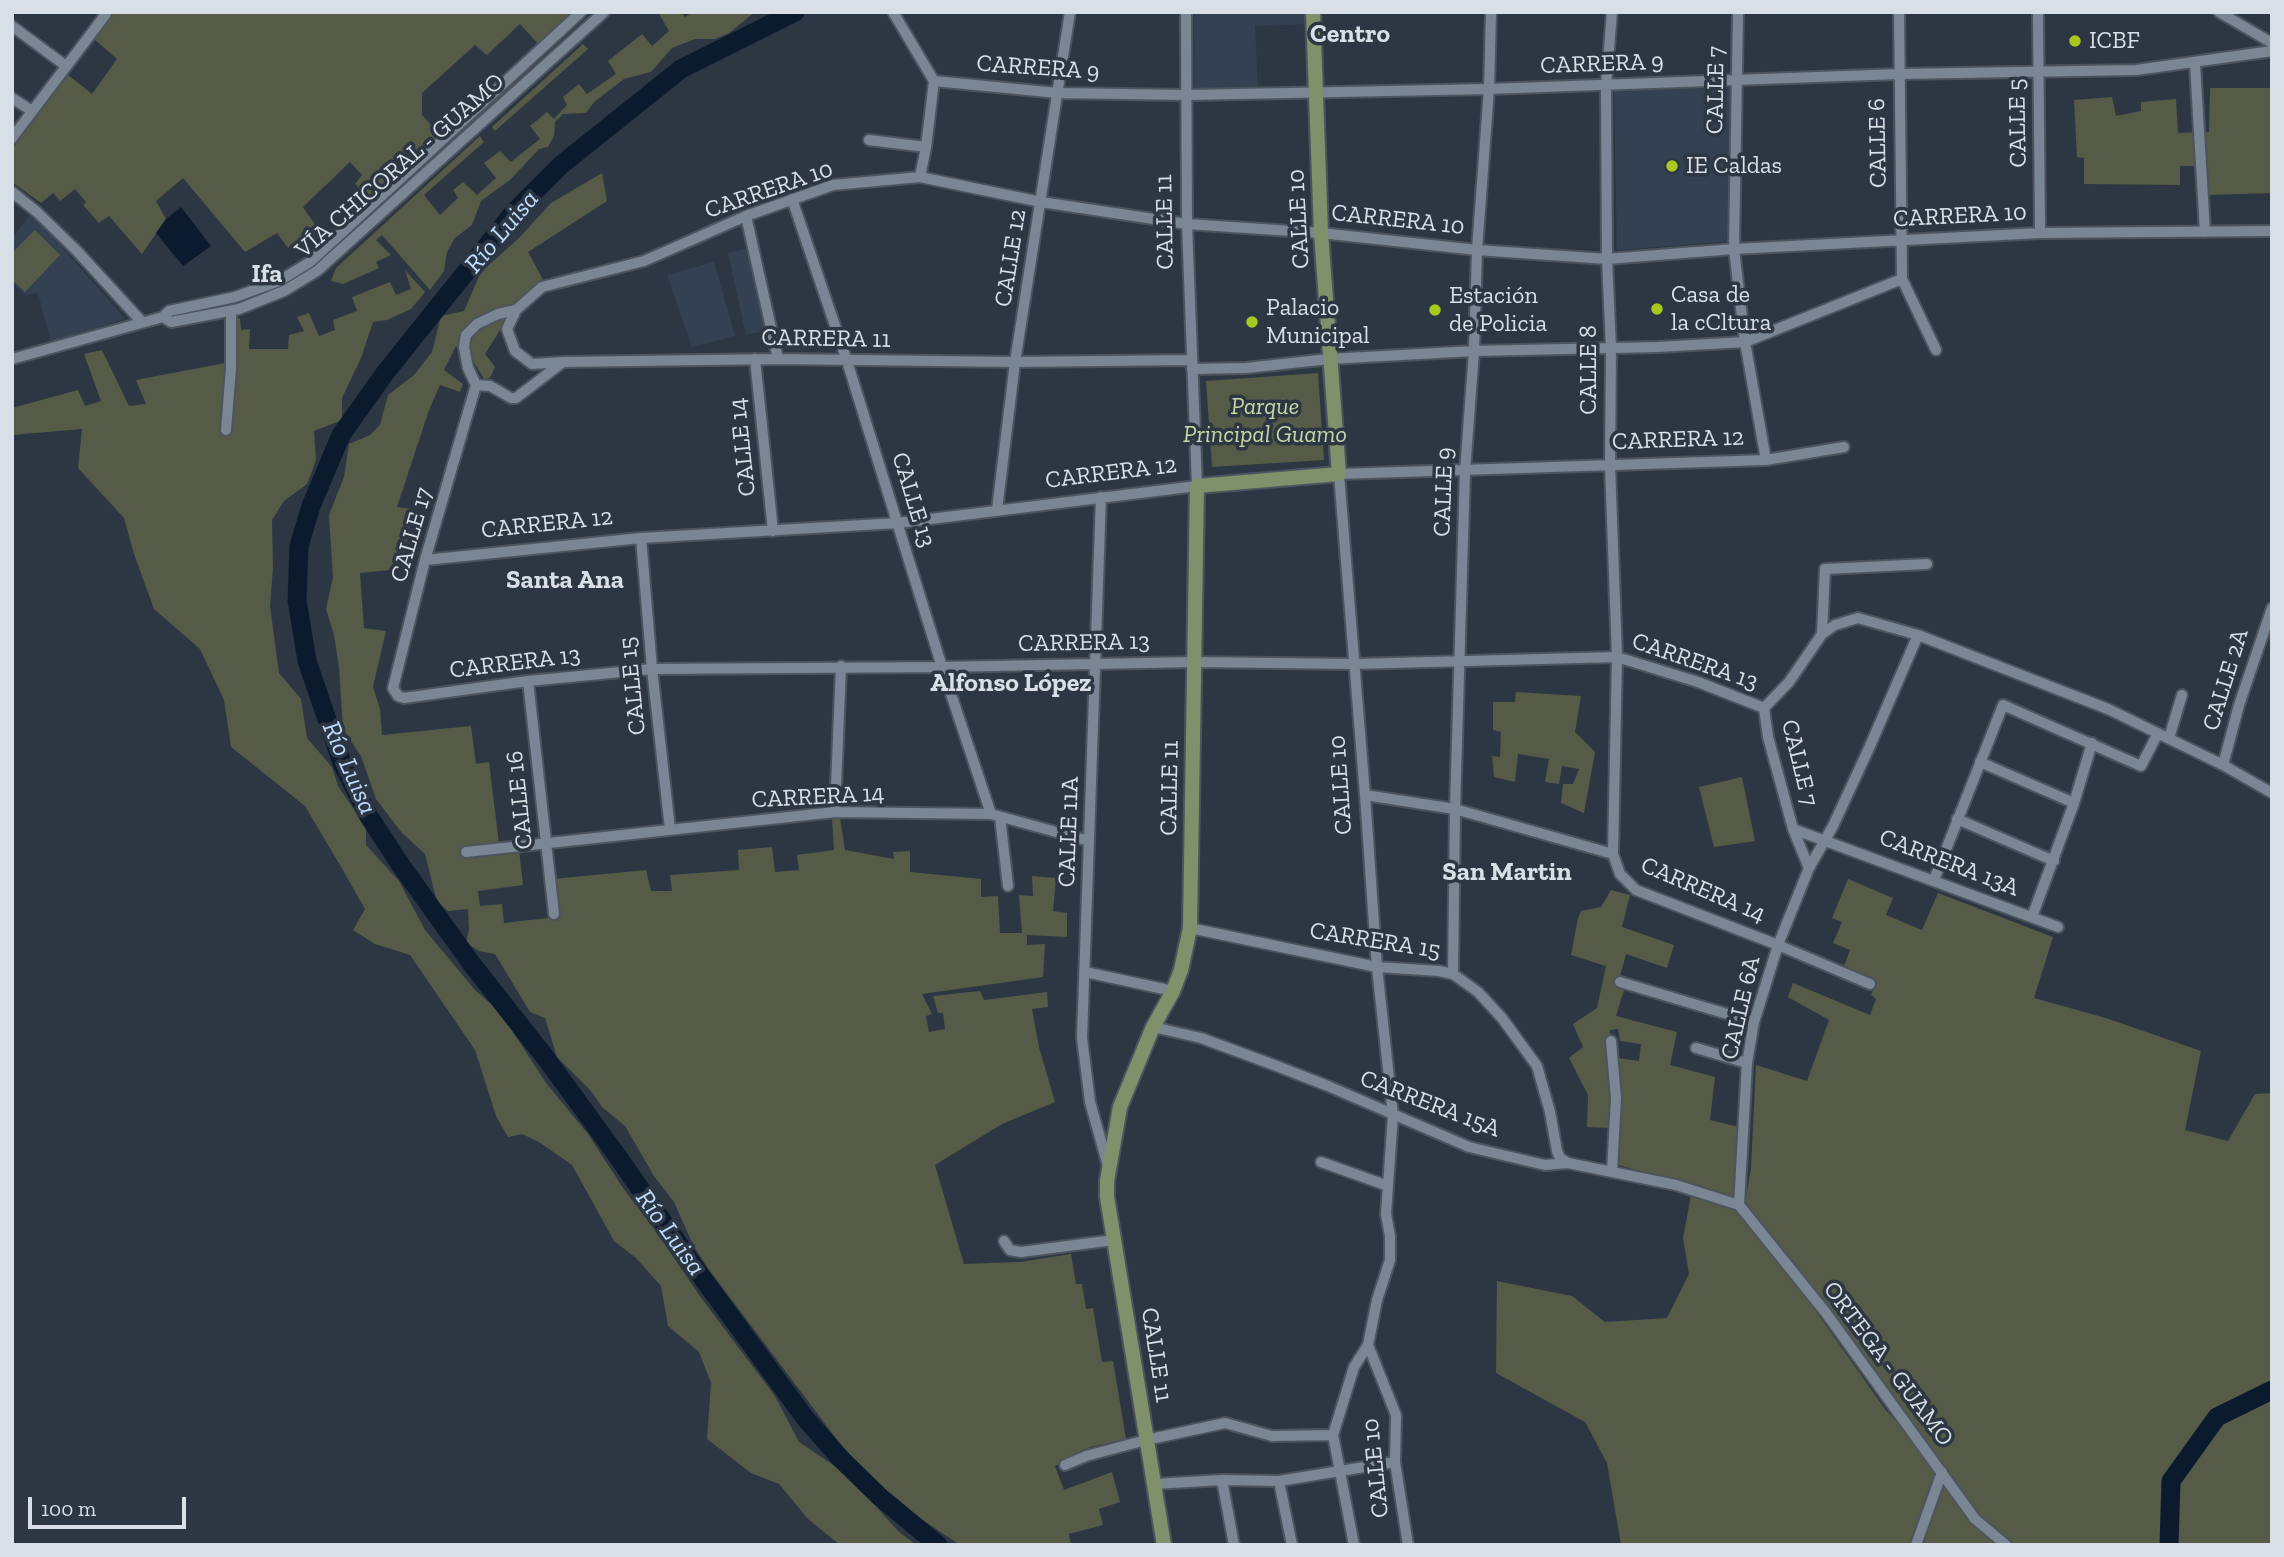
<!DOCTYPE html>
<meta charset="utf-8">
<style>
body{margin:0}
#map{position:relative;width:2284px;height:1557px;overflow:hidden;background:#2d3743;font-family:"Zilla Slab",serif}
canvas{display:block}
.frame{position:absolute;inset:0;border:14px solid #d9dfe6;pointer-events:none}
.scale{position:absolute;left:28px;top:1497px;width:158px;height:32px;box-sizing:border-box;border:4px solid #d9dfe6;border-top:0;padding-left:9px;font-size:21px;line-height:24px;white-space:nowrap;color:#d9dfe6;-webkit-text-stroke:5px #2d3743;paint-order:stroke}
</style>
<div id="map">
<canvas width="2284" height="1557"></canvas>
<div class="frame"></div>
<div class="scale">100 m</div>
</div>
<script>
const ctx = document.querySelector('canvas').getContext('2d');
ctx.lineJoin = 'round';
function paint(path, color) {
  ctx.fillStyle = color;
  ctx.fill(path, 'evenodd');
}
function toPath(rows) {
  const path = new Path2D();
  for (const r of rows) {
    path.moveTo(r[0], r[1]);
    for (let i = 2; i < r.length; i += 2) path.lineTo(r[i], r[i + 1]);
  }
  return path;
}
function trace(path, color, width, dash) {
  ctx.strokeStyle = color;
  ctx.lineWidth = width;
  ctx.lineCap = dash ? 'butt' : 'round';
  ctx.setLineDash(dash || []);
  ctx.stroke(path);
}
function label(font, color, halo, rows, align = 'center') {
  ctx.font = font + ' "Zilla Slab",serif';
  ctx.lineWidth = 7;
  ctx.setLineDash([]);
  ctx.textBaseline = 'middle';
  ctx.strokeStyle = halo;
  ctx.fillStyle = color;
  for (const [text, x, y, turn = 0] of rows) {
    ctx.save();
    ctx.translate(x, y);
    ctx.rotate((+turn || 0) * Math.PI / 180);
    ctx.textAlign = isNaN(turn) ? turn : align;
    if (halo) ctx.strokeText(text, 0, 0);
    ctx.fillText(text, 0, 0);
    ctx.restore();
  }
}
const built = toPath([
 [1194,12,1307,12,1308,24,1255,26,1258,90,1195,88],
 [1730,88,1730,241,1617,250,1614,90],
 [30,215,54,238,125,319,51,342,38,293,26,295,12,283,12,238],
 [748,248,766,331,746,335,728,253],
 [714,262,735,336,692,347,667,275]
]);
const green = toPath([
 [112,12,575,12,540,46,520,24,487,55,475,45,422,93,422,115,441,136,373,200,355,184,362,175,350,162,303,207,316,226,288,248,277,233,245,252,183,178,156,201,166,219,142,254,109,216,99,223,83,205,86,202,75,189,60,201,53,193,41,203,12,182,12,149,67,74,92,94,117,59,94,39],
 [658,12,681,12,685,17,693,12,755,12,729,33,715,39,695,39,672,48,651,72,624,79,594,102,586,113,563,114,555,122,554,136,548,147,539,149,510,180,481,201,472,225,455,238,447,252,444,271,430,290,382,235,376,240,391,255,376,262,379,268,343,284,331,281,336,268,480,136,484,142,424,195,440,215,458,198,453,190,463,182,477,195,496,178,484,163,500,151,511,162,540,139,530,126,547,112,554,119,567,105,563,97,579,84,587,94,616,74,608,61,642,34,652,46,669,31],
 [583,44,588,49,495,131,492,127],
 [2210,88,2272,88,2272,193,2207,195,2203,166,2180,166,2180,185,2084,184,2084,158,2077,157,2074,100,2112,97,2116,116,2141,111,2141,102,2176,99,2178,133,2209,132],
 [602,173,607,201,528,252,547,287,500,330,485,354,495,367,490,378,484,379,472,359,456,346,444,370,463,384,460,392,440,385,429,410,397,507,413,509,401,569,360,573,364,628,386,631,373,687,380,709,382,735,471,726,476,764,489,762,499,844,519,850,523,885,478,891,480,906,502,904,504,923,548,918,556,921,553,879,646,870,651,891,672,891,670,875,739,870,738,850,772,847,775,872,799,870,797,855,834,850,832,819,840,818,845,850,894,859,893,852,910,851,910,872,981,879,981,897,998,896,1000,933,1022,933,1019,895,1033,896,1032,876,1056,878,1053,911,1067,913,1067,937,1027,935,1027,945,1045,944,1043,977,922,994,932,1014,926,1016,929,1032,945,1029,943,1013,938,1013,933,996,980,991,984,1000,1047,992,1048,1007,1032,1009,1039,1047,1055,1102,1002,1124,935,1165,964,1264,1020,1262,1071,1254,1076,1284,1082,1284,1086,1309,1093,1308,1102,1362,1113,1361,1126,1439,1090,1447,1055,1466,1064,1490,1112,1472,1120,1502,1099,1509,1103,1525,1069,1534,1071,1545,960,1545,896,1502,841,1445,707,1267,693,1245,674,1202,654,1176,625,1126,602,1107,591,1091,557,1057,545,1018,530,1012,495,954,479,951,466,943,469,929,468,909,448,911,437,902,425,854,402,833,376,799,361,756,343,729,339,667,334,635,326,609,333,577,329,515,344,477,349,444,370,435,380,425,388,395,414,375,432,352,441,316,464,311,481,272,519,238,551,203],
 [35,230,60,255,25,292,12,280,12,253],
 [405,270,425,292,411,309,387,320,373,322,361,358,342,398,342,420,314,431,316,460,307,484,284,501,272,520,273,568,270,606,279,673,301,699,307,738,332,767,338,786,366,827,366,845,399,881,425,930,475,990,500,1012,546,1083,588,1134,623,1188,655,1230,702,1299,775,1396,799,1442,848,1475,898,1531,916,1545,840,1545,808,1519,779,1484,751,1473,707,1439,711,1383,699,1352,668,1326,661,1286,636,1258,614,1241,572,1165,539,1142,522,1134,508,1137,496,1116,475,1050,410,955,375,944,353,930,365,909,344,872,305,806,231,747,224,700,200,649,154,609,134,554,124,518,78,468,82,429,12,435,12,408,78,390,85,406,101,401,84,354,102,350,129,406,146,404,136,380,230,362,228,322,240,318,241,330,250,329,249,349,288,349,289,335,304,331,297,317,309,313,319,336,335,330,333,320,357,311,352,297,390,282,396,295,411,289],
 [1318,373,1324,460,1212,467,1206,381],
 [1516,692,1581,696,1575,732,1595,752,1584,813,1561,803,1563,784,1573,784,1579,769,1562,766,1559,784,1545,782,1549,759,1518,754,1515,782,1494,777,1492,756,1500,757,1501,732,1493,730,1493,702,1515,702],
 [1742,777,1755,841,1714,847,1699,787],
 [1848,879,1893,898,1886,915,1922,930,1938,893,2053,937,2034,998,2106,1018,2201,1051,2185,1130,2228,1141,2255,1094,2272,1093,2272,1545,2012,1545,1978,1517,1823,1302,1745,1204,1751,1168,1756,1065,1807,1081,1829,1020,1788,997,1793,983,1870,1015,1876,999,1871,995,1877,982,1844,966,1850,950,1833,943,1842,922,1832,918],
 [1611,890,1630,895,1622,927,1674,945,1667,968,1626,954,1617,988,1624,990,1616,1016,1677,1032,1670,1065,1715,1077,1710,1120,1739,1127,1736,1200,1619,1165,1622,1086,1617,1058,1639,1061,1641,1044,1620,1041,1618,1029,1610,1030,1612,1128,1587,1127,1588,1095,1569,1058,1583,1047,1573,1024,1597,1008,1606,966,1571,955,1578,918,1581,911,1601,907],
 [1691,1195,1741,1212,1805,1296,1885,1409,1918,1446,1972,1521,1997,1545,1621,1545,1607,1463,1585,1422,1496,1373,1497,1281,1572,1296,1605,1322,1667,1318,1689,1274,1683,1238]
]);
const water = toPath([
 [181,207,211,246,183,266,156,233,166,219]
]);
const river = toPath([
 [795,12,681,69,561,165,514,212,385,373,341,435,311,506,299,546,297,600,307,661,342,763,368,815,400,864,471,963,545,1057,616,1154,693,1265,805,1418,841,1459,880,1497,938,1545],
 [2169,1545,2171,1481,2217,1417,2272,1390]
]);
const minor = toPath([
 [893,12,934,81],
 [1612,12,1606,85,1607,259,1611,349,1610,465,1617,657,1613,854],
 [1738,12,1734,249,1745,342,1766,460],
 [1899,12,1902,279,1936,350],
 [2038,12,2040,233],
 [2219,12,2272,43],
 [12,26,66,66],
 [2195,64,2205,232],
 [934,81,1058,93,1187,95,1489,89,1899,74,2136,70,2272,51],
 [12,98,32,111],
 [12,138,106,14,103,12],
 [869,140,926,147],
 [920,177,926,147,934,81],
 [12,192,37,212,77,251,142,322],
 [792,199,847,361,942,667,991,814],
 [746,216,778,359],
 [163,317,171,322,239,309,284,291,317,271,604,12],
 [12,359,163,317,169,311,235,297,279,281,310,262,581,12],
 [755,359,773,531],
 [563,362,532,364,515,351,507,329,516,310,542,287,644,261,746,216,833,185,920,177,1041,202,1187,224,1321,233,1477,250,1607,259,1734,249,2040,233,2272,231],
 [1192,369,1246,368,1329,359,1474,351,1658,347,1745,342,1902,279],
 [476,385,425,560,393,688,398,696,404,698,528,681,652,669,942,667,1195,662,1354,664,1617,657,1698,682,1764,708],
 [476,385,490,386,511,398,516,398,563,362,778,359,1015,362,1191,360],
 [476,385,468,368,464,347,466,335,477,324,498,314,516,310],
 [226,430,231,368,231,311],
 [1101,497,1082,1038,1090,1102,1108,1166],
 [997,510,1015,362,1070,12],
 [641,538,652,669,670,829],
 [425,560,641,538,898,523,1197,486,1187,224,1186,12],
 [1822,634,1835,625,1858,618,1918,635,2108,709,2223,765,2272,793],
 [528,681,554,914],
 [2169,738,2182,695],
 [1980,762,2074,803],
 [2223,765,2239,705,2272,608],
 [1365,795,1455,809,1613,854,1620,874,1636,890,1778,945,1870,984],
 [835,812,841,666],
 [1000,817,1008,886],
 [1957,819,2054,861],
 [1793,829,2058,927],
 [466,852,835,812,991,814,1089,841],
 [1809,868,1793,829,1768,737,1764,708,1789,682,1822,634,1825,569,1927,564],
 [1934,880,2003,705,2141,766,2158,733],
 [2032,917,2074,803,2092,743],
 [1190,928,1377,967,1439,971,1453,974,1478,992,1502,1018,1537,1066,1550,1112,1557,1151,1560,1158,1568,1163],
 [1085,972,1173,991],
 [1453,974,1455,809,1465,471,1474,351,1477,250,1489,89,1491,12],
 [1620,982,1754,1022],
 [1153,1027,1201,1038,1274,1065,1328,1086,1469,1147,1545,1165,1568,1163,1676,1185,1739,1205],
 [1611,1041,1616,1098,1612,1172],
 [1696,1048,1747,1063],
 [1321,1162,1388,1186],
 [1739,1205,1747,1063,1754,1022,1778,945,1809,868,1833,826,1870,746,1918,635],
 [1739,1205,1826,1313,1975,1519,2006,1545],
 [1004,1241,1010,1250,1021,1252,1114,1240],
 [1065,1465,1086,1456,1146,1440,1225,1423,1272,1436,1333,1435],
 [1222,1480,1234,1545],
 [1279,1481,1292,1545],
 [1154,1484,1222,1480,1279,1481,1395,1462],
 [1354,1545,1333,1435,1354,1367,1368,1345],
 [1408,1545,1395,1462,1396,1415,1368,1345,1377,1300,1390,1260,1390,1236,1386,1214,1393,1115,1377,967,1365,795,1339,474,1766,460,1844,447],
 [1916,1545,1942,1472]
]);
const major = toPath([
 [1164,1545,1107,1197,1107,1181,1120,1107,1153,1027,1173,991,1181,970,1190,928,1197,486,1339,474,1321,233,1313,12]
]);
const markers = [
 [2075,41,7,"#a7c81e"],
 [1672,166,7,"#a7c81e"],
 [1657,309,7,"#a7c81e"],
 [1435,310,7,"#a7c81e"],
 [1252,322,7,"#a7c81e"]
];
const poiNames = [
 ["ICBF",2089,41],
 ["IE Caldas",1686,166],
 ["Casa de",1671,295],
 ["la cCltura",1671,323],
 ["Estación",1449,296],
 ["de Policia",1449,324],
 ["Palacio",1266,308],
 ["Municipal",1266,336]
];
const streetNames = [
 ["CARRERA 9",1602,64,-2],
 ["CARRERA 9",1038,68,4],
 ["CALLE 7",1716,90,-89],
 ["CALLE 5",2018,123,-91],
 ["CALLE 6",1878,143,-91],
 ["VÍA CHICORAL - GUAMO",400,166,-41],
 ["CARRERA 10",769,190,-19],
 ["CARRERA 10",1960,216,-3],
 ["CALLE 10",1299,219,-93],
 ["CARRERA 10",1398,220,6],
 ["CALLE 11",1165,222,-91],
 ["CALLE 12",1011,258,-81],
 ["CARRERA 11",826,339,1],
 ["CALLE 8",1589,370,-90],
 ["CARRERA 12",1678,440,-2],
 ["CALLE 14",743,447,-96],
 ["CARRERA 12",1111,473,-7],
 ["CALLE 9",1444,492,-88],
 ["CALLE 13",913,500,73],
 ["CARRERA 12",547,524,-6],
 ["CALLE 17",412,535,-74],
 ["CARRERA 13",1084,643,-1],
 ["CARRERA 13",1695,662,19],
 ["CARRERA 13",515,663,-7],
 ["CALLE 2A",2226,680,-73],
 ["CALLE 15",633,686,-96],
 ["CALLE 7",1799,763,76],
 ["CALLE 10",1341,785,-94],
 ["CALLE 11",1170,788,-89],
 ["CARRERA 14",818,797,-3],
 ["CALLE 16",520,800,-96],
 ["CALLE 11A",1069,832,-88],
 ["CARRERA 13A",1949,863,21],
 ["CARRERA 14",1703,890,23],
 ["CARRERA 15",1375,941,9],
 ["CALLE 6A",1741,1008,-77],
 ["CARRERA 15A",1430,1104,21],
 ["CALLE 11",1156,1355,81],
 ["ORTEGA - GUAMO",1888,1364,53],
 ["CALLE 10",1376,1468,-96]
];
const parkNames = [
 ["Parque",1265,407],
 ["Principal Guamo",1265,435]
];
const neighbourhoodNames = [
 ["Centro",1350,35],
 ["Ifa",267,275],
 ["Santa Ana",565,581],
 ["Alfonso López",1011,684],
 ["San Martin",1507,873]
];
const waterNames = [
 ["Río Luisa",502,232,-50],
 ["Río Luisa",349,768,66],
 ["Río Luisa",670,1233,54]
];
paint(built, '#334152');
paint(green, '#555b47');
paint(water, '#0b1b2d');
trace(river, '#0b1b2d', 19);
trace(minor, '#4c545e', 14);
trace(major, '#4c545e', 18);
trace(minor, '#7b8694', 10);
trace(major, '#80906a', 14);
for (const [x, y, r, color] of markers) {
  const dot = new Path2D();
  dot.arc(x, y, r, 0, 2 * Math.PI);
  ctx.fillStyle = color;
  ctx.fill(dot);
  trace(dot, '#2d3743', 2.5);
}
label('24px', '#d9dfe6', '#2d3743', poiNames, 'left');
label('24px', '#d9dfe6', '#2d3743', streetNames);
label('italic 24px', '#c8d7a3', '#2d3743', parkNames);
label('bold 26px', '#d9dfe6', '#2d3743', neighbourhoodNames);
label('italic 26px', '#bfdcff', '#2d3743', waterNames);
</script>
